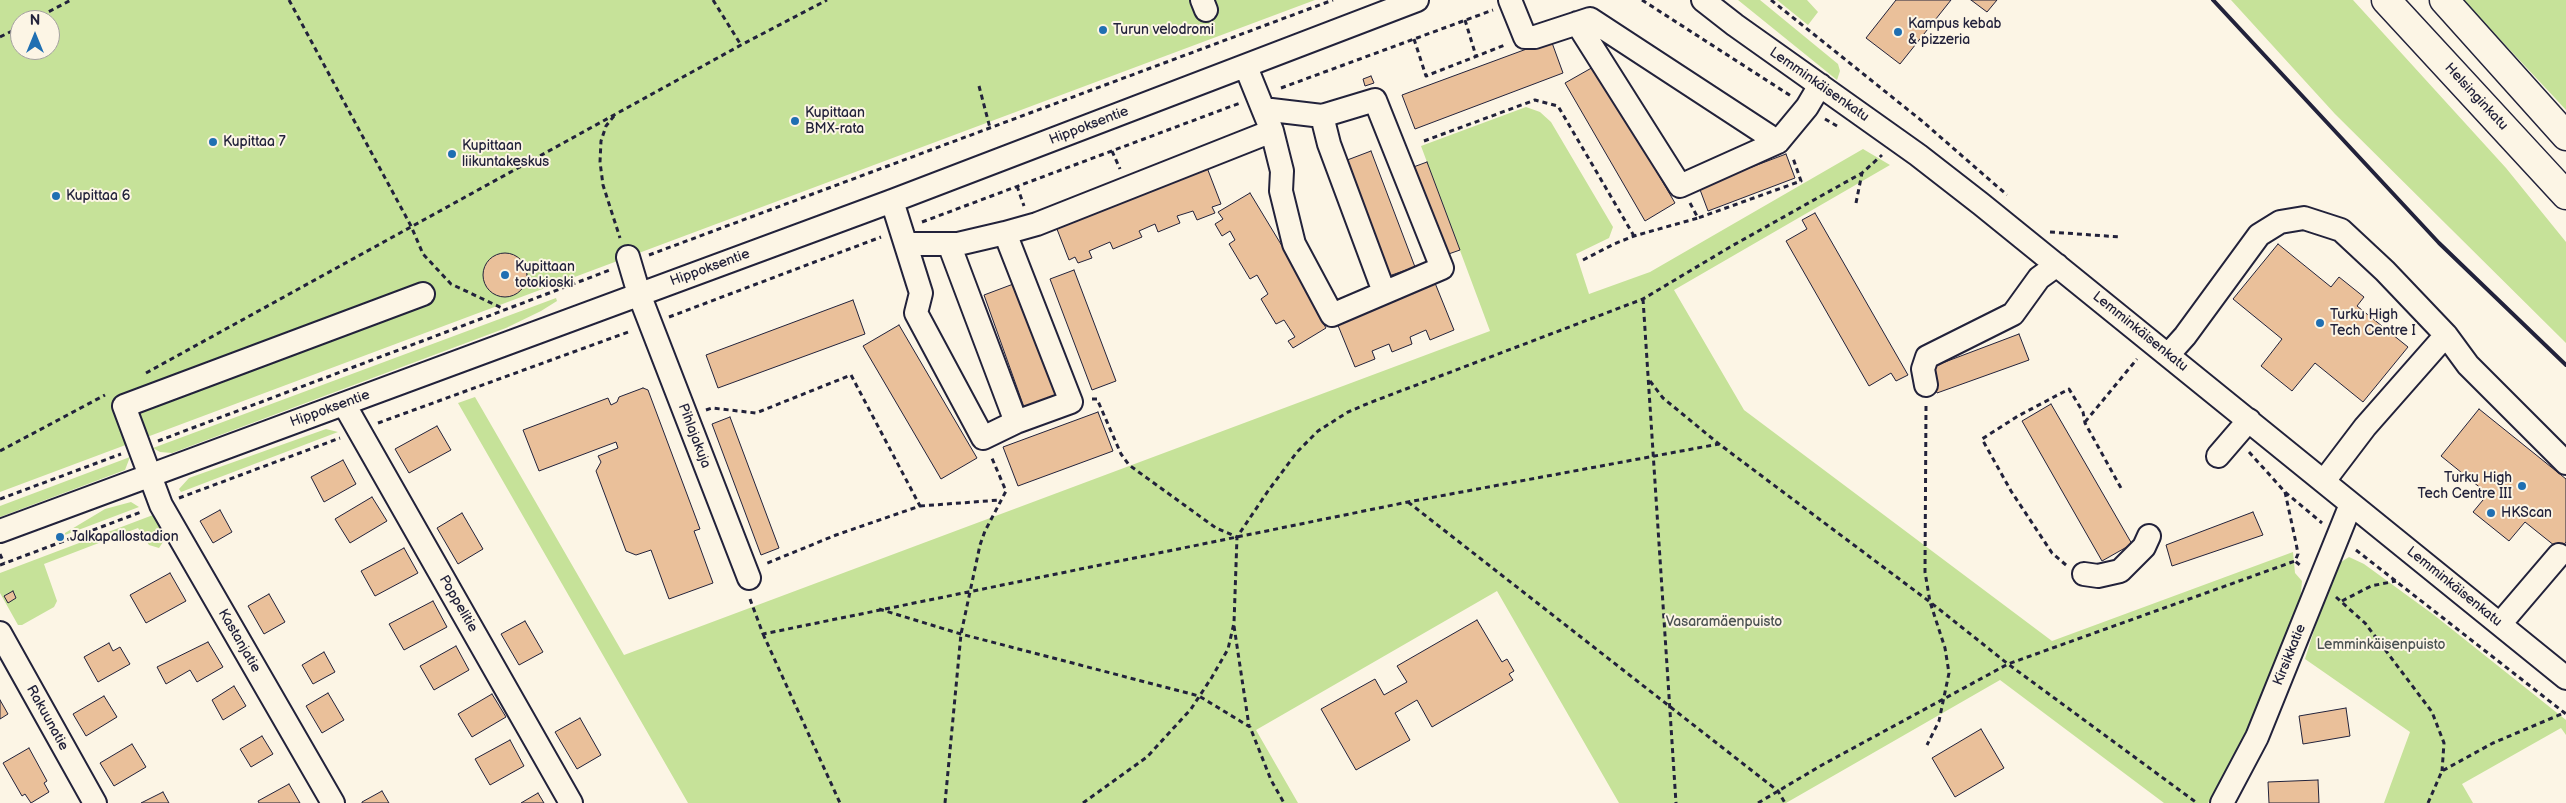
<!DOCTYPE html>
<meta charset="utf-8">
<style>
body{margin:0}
#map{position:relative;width:2566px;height:803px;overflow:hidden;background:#fcf5e5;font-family:"Balsamiq Sans",sans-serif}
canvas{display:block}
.north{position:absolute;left:10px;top:10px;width:50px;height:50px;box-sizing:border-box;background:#fcf5e5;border:1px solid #a5a1a1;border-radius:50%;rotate:0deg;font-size:14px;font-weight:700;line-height:20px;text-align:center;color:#22223b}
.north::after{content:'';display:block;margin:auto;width:18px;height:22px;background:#1f6fb2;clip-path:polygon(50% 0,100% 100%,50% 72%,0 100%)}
</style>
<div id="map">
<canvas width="2566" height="803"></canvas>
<div class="north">N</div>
</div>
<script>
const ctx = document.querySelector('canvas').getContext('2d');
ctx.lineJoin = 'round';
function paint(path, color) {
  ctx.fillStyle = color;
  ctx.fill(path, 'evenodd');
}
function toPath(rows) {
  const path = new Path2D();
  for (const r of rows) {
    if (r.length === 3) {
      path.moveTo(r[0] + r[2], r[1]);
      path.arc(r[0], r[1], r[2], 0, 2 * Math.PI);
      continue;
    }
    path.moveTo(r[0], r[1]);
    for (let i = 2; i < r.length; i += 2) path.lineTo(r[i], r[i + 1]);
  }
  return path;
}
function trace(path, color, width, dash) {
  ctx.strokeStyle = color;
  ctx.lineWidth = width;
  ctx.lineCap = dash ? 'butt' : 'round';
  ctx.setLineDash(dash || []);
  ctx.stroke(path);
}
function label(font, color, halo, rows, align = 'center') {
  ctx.font = font + ' "Balsamiq Sans",sans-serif';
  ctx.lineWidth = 4;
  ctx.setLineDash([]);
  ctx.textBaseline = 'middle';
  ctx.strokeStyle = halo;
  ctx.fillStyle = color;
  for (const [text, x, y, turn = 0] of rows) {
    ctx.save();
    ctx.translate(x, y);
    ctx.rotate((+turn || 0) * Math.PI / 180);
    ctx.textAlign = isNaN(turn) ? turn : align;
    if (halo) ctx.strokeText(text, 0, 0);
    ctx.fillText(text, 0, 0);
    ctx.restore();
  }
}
const green = toPath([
 [0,0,1315,0,0,492],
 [20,20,50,20,50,50,20,50],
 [1738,0,1760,0,1838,64,1840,71,1837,80],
 [1777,0,1807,0,1818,12,1808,25],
 [2231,0,2353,0,2506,168,2566,242,2566,343,2335,114],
 [2463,0,2566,0,2566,110,2555,98],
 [1526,107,1540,112,1551,122,1613,227,1609,238,1576,254,1589,294,1650,272,1863,149,1890,165,1674,290,1744,410,2052,641,2293,552,2295,573,2302,581,2300,603,2252,725,2220,791,2214,794,2208,803,2164,803,2000,680,1786,803,1619,803,1497,591,1256,730,1298,803,688,803,458,403,475,397,624,655,1490,331,1421,146],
 [556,298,557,301,541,311,506,328,172,453,160,452,153,448],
 [326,429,338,432,181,492,179,489,189,478],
 [130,457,125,470,0,517,0,506],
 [131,502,139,507,65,535,65,533,105,509],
 [153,515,164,534,165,539,159,548,149,545,138,528,44,564,57,601,54,607,22,625,18,625,0,593,0,573],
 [2349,557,2364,564,2434,615,2566,720,2566,735,2561,728,2462,784,2473,803,2384,803,2410,732,2305,659,2331,577,2341,562]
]);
const building = toPath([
 [1896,0,1951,0,1900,64,1866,38,1896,0],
 [1971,0,1997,0,1987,12,1971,0],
 [1551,40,1563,73,1415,129,1402,95,1551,40],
 [1595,66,1675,203,1645,221,1565,83,1595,66],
 [1371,76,1374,83,1365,86,1363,79,1371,76],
 [1371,151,1415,267,1386,277,1342,162,1371,151],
 [1786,154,1795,178,1708,211,1699,187,1786,154],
 [1427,162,1460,250,1440,257,1408,169,1427,162],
 [1206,165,1221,204,1212,207,1215,213,1197,220,1193,211,1177,216,1180,223,1158,232,1155,224,1139,231,1142,237,1113,249,1110,242,1089,251,1092,258,1078,263,1075,257,1069,260,1055,224,1206,165],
 [1250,193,1322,312,1318,314,1326,328,1293,348,1288,341,1295,337,1284,320,1276,324,1261,299,1268,294,1257,275,1250,279,1229,244,1235,240,1230,231,1222,236,1215,224,1223,219,1218,212,1250,193],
 [1815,213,1908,375,1896,381,1891,373,1869,386,1786,241,1807,229,1802,220,1815,213],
 [2278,244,2331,287,2339,277,2364,297,2357,306,2408,347,2363,402,2315,363,2292,391,2261,366,2282,339,2233,299,2278,244],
 [505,275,22],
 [1074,270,1116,381,1092,390,1050,279,1074,270],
 [1016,283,1057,399,1025,410,984,295,1016,283],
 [1435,283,1454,330,1430,340,1426,330,1410,337,1412,344,1392,352,1389,344,1372,351,1375,359,1355,367,1337,323,1435,283],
 [853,300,865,334,718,388,706,355,853,300],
 [899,325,977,458,941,479,863,346,899,325],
 [2019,334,2029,360,1937,393,1929,368,2019,334],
 [643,388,648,390,700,529,694,531,713,583,669,599,651,550,636,555,626,551,596,471,601,462,598,456,618,448,616,442,539,471,523,430,608,398,611,405,617,402,619,397,643,388],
 [2051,404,2132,544,2102,561,2022,421,2051,404],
 [2479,409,2566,479,2566,542,2560,550,2525,522,2509,541,2473,512,2488,494,2441,456,2479,409],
 [1098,412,1113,451,1018,486,1003,447,1098,412],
 [730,417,779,548,761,555,712,424,730,417],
 [437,426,451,450,409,473,395,449,437,426],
 [343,460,356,484,324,502,311,477,343,460],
 [372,497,387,521,350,543,335,519,372,497],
 [220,510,232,532,213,543,200,521,220,510],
 [2253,512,2263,535,2172,566,2166,545,2253,512],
 [462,513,483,549,458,564,437,528,462,513],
 [404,548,418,573,375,596,361,571,404,548],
 [170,573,186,601,146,623,130,595,170,573],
 [13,591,16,598,8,603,4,596,13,591],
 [269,594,285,622,264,634,248,606,269,594],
 [433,601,447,627,404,650,389,624,433,601],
 [1477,620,1502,662,1507,659,1514,671,1509,674,1513,680,1432,727,1417,700,1395,713,1410,740,1356,770,1321,709,1375,679,1384,695,1407,682,1397,666,1477,620],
 [525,621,543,652,519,665,501,634,525,621],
 [208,642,223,667,197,682,190,670,166,684,157,667,208,642],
 [109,643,113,651,120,647,130,664,98,682,84,657,109,643],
 [456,646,469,670,434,690,420,666,456,646],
 [324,652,335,672,313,684,302,665,324,652],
 [234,686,246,706,223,720,212,700,234,686],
 [328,693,344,720,322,733,306,706,328,693],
 [492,694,506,717,472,737,458,714,492,694],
 [104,696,117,717,86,736,73,714,104,696],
 [0,700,8,714,0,719,0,700],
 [2346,708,2350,736,2303,744,2299,716,2346,708],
 [580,718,601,755,577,769,555,732,580,718],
 [1981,729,2004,768,1955,797,1932,758,1981,729],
 [262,736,273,754,251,767,240,749,262,736],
 [510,740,524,766,490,785,475,759,510,740],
 [132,744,146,767,114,786,100,763,132,744],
 [29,748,47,781,44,783,49,792,31,803,25,794,22,796,3,763,29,748],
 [2318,780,2319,803,2269,803,2268,782,2318,780],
 [289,784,300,803,259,803,258,801,289,784],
 [382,791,389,803,362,803,362,802,382,791],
 [163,792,169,803,141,803,163,792],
 [538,793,544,803,521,803,538,793]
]);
const path = toPath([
 [289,0,411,226,423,254,451,284,504,309],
 [713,0,741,45],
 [1642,0,1791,96],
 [1771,0,1922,121,2007,195],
 [33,20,71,0],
 [1465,20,1476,56],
 [0,37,20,27],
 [1414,39,1426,76,1505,45],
 [979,86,990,128],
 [1281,88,1493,10],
 [614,116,606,126,601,141,600,162,603,185,620,238],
 [1825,119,1837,126],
 [1424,141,1535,100,1558,106,1634,236],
 [1112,151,1120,169],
 [1017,186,1024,206],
 [1690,203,1698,218,1801,181,1793,158],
 [1856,203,1862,173],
 [922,222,1240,103],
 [2050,232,2121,237],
 [649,255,1333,0],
 [1583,260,1614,244,1634,236,1698,218],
 [1643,299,1676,803],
 [669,317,881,237],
 [146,373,741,45,827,0],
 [1650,381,1663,398,1719,444,1930,602,2008,664,2197,803],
 [1092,399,1097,399,1121,454,1129,465,1216,528,1237,537],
 [1926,406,1925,572,1930,602,1945,648,1949,673,1939,721,1927,745],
 [706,410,712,408,756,413,851,375,920,506,836,535,765,564],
 [2085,422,2137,359],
 [378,423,631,331],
 [158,441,610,270],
 [0,451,105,395],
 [2249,452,2285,492,2322,523],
 [2285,492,2296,543,2298,554,2295,561,2302,567],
 [179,498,340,438],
 [0,499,121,454],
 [1408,502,1778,791,1785,803],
 [920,506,1000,500],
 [2356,550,2566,714],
 [0,554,4,563],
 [0,565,141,512],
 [2066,565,2052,553,2011,491,1982,439,2018,416,2069,389,2083,412,2085,423,2121,488],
 [2336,597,2365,623,2432,712,2444,743,2442,771],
 [750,599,763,634,1408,502,1719,444],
 [2342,601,2371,586,2396,581],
 [879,609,961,634,1199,696,1250,727,1271,780,1284,803],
 [1234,626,1249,726],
 [763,634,840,803],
 [945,803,961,634,980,545,985,531,1006,491,991,456],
 [1083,803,1147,757,1191,709,1212,677,1228,649,1234,623,1237,537,1268,491,1297,452,1318,431,1348,412,1369,403,1643,299,1730,247,1862,173,1882,155],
 [1758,803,1822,765,2008,664,2295,561],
 [2428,803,2442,771,2493,743,2564,713]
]);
const minor = toPath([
 [1202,0,1206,10],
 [1510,0,1525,37,1535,37,1590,19,1778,142,1807,107,1820,85],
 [1703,0,1735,25,1918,155,1981,204,2566,678],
 [1577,23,1680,186,1778,142],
 [1246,67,1263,109,1272,131,1282,171,1281,191,1294,244,1332,315,1442,268,1375,100,1322,116,1263,109],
 [1322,116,1329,144,1384,292],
 [892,201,921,293,916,313,983,438,1016,422,1071,402,1005,233,958,244,906,244],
 [1005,233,1037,224,1272,131],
 [949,244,1016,422],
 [628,257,639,294,749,578],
 [2168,355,2185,336,2259,235,2280,222,2304,218,2341,230,2385,271,2446,335,2468,365,2566,463],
 [1926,385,1923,369,1927,357,2013,314,2039,278,2057,265],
 [344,404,571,803],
 [2218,456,2249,420],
 [2324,481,2365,427,2446,335],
 [0,531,892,201,1417,0],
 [2084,574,2098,576,2120,571,2144,547,2149,536],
 [2500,624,2559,555],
 [0,633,95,803],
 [333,803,161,505,124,406,423,294],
 [2222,803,2257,737,2351,504]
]);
const highway = toPath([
 [2386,0,2566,195],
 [2444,0,2566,136]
]);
const rail = toPath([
 [2213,0,2439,243,2566,365]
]);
const markers = [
 [1103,30,5,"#1f6fb2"],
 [1898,32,5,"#1f6fb2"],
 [795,121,5,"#1f6fb2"],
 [213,142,5,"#1f6fb2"],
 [452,154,5,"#1f6fb2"],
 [56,196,5,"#1f6fb2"],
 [505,275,5,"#1f6fb2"],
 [2320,323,5,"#1f6fb2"],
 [2522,486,5,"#1f6fb2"],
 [2491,513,5,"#1f6fb2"],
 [60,537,5,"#1f6fb2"]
];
const poiNames = [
 ["Kampus kebab",1908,24],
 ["& pizzeria",1908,40],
 ["Turun velodromi",1113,30],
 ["Kupittaan",805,113],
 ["BMX-rata",805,129],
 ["Kupittaa 7",223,142],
 ["Kupittaan",462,146],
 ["liikuntakeskus",462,162],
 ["Kupittaa 6",66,196],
 ["Kupittaan",515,267],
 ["totokioski",515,283],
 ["Turku High",2330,315],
 ["Tech Centre I",2330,331],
 ["Turku High",2512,478,"right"],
 ["Tech Centre III",2512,494,"right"],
 ["HKScan",2501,513],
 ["Jalkapallostadion",70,537]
];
const streetNames = [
 ["Lemminkäisenkatu",1819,85,35],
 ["Helsinginkatu",2476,97,47],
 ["Hippoksentie",1089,126,-21],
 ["Hippoksentie",710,268,-20],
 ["Lemminkäisenkatu",2140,332,39],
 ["Hippoksentie",330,409,-20],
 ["Pihlajakuja",694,436,69],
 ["Lemminkäisenkatu",2454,587,39],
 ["Poppelitie",458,604,60],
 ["Kastanjatie",239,641,60],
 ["Kirsikkatie",2290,655,-68],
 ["Rakuunatie",47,718,61]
];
const parkNames = [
 ["Vasaramäenpuisto",1724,622],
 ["Lemminkäisenpuisto",2381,645]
];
paint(green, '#c6e299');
paint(building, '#eac09a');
trace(building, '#22223b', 1);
trace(minor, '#22223b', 26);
trace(highway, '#22223b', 31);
trace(path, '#22223b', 3, [5, 4]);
trace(minor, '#fcf5e5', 22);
trace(highway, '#fcf5e5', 28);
trace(rail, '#22223b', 4);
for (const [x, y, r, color] of markers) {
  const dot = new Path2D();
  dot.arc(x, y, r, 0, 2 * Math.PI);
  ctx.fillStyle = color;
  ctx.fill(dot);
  trace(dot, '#fcf5e5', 2);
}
label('14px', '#22223b', '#fcf5e5', poiNames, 'left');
label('14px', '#22223b', '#fcf5e5', streetNames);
label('14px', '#4b5252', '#fcf5e5', parkNames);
</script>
